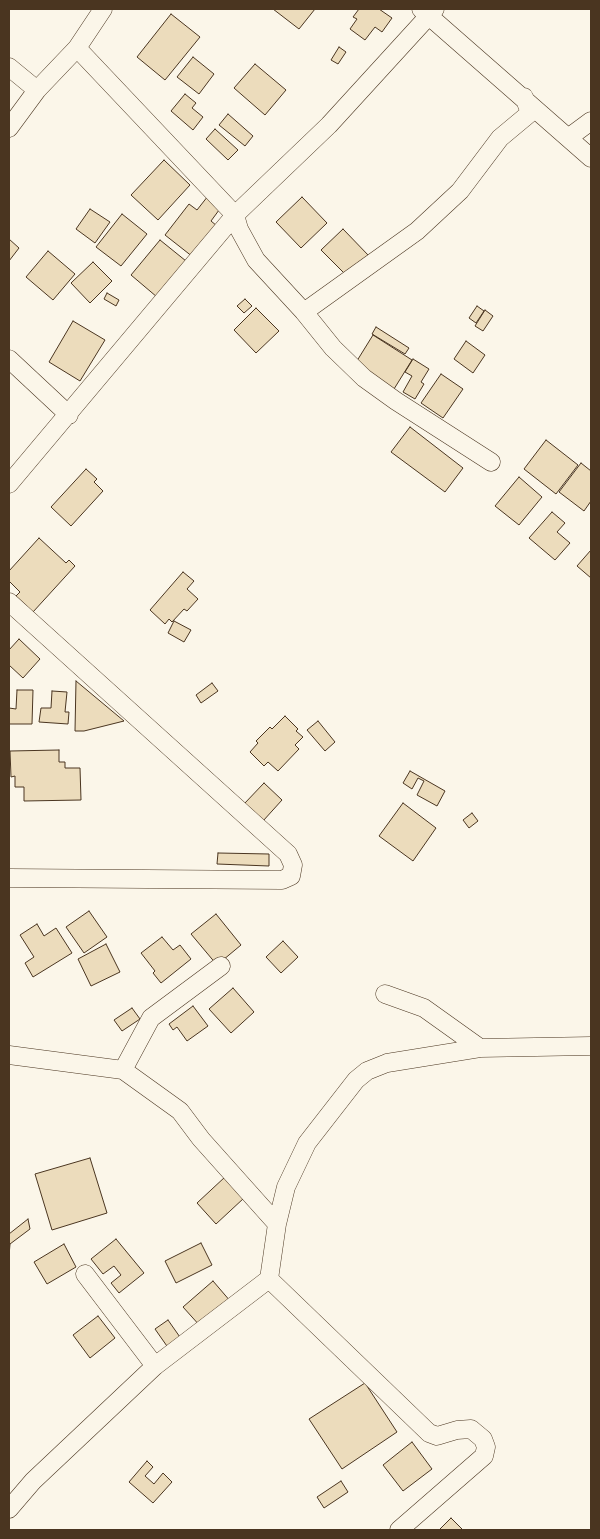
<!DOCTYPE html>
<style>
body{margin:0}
#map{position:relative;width:600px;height:1539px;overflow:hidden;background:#fbf6e9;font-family:Signika,sans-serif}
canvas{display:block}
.frame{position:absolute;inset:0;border:10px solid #4a3520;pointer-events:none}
</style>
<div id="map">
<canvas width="600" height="1539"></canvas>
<div class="frame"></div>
</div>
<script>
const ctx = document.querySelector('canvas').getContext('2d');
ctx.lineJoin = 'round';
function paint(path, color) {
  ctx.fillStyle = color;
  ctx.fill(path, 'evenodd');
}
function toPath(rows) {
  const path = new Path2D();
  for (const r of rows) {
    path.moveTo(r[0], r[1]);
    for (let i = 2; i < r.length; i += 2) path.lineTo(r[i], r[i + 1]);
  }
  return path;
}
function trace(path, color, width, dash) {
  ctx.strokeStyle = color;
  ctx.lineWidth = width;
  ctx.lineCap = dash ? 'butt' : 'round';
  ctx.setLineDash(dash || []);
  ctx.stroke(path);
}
const building = toPath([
 [273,9,315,9,299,29,273,9],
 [359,9,379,9,392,18,382,32,375,27,365,40,350,29,357,19,353,17,359,9],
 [171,14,200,37,165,80,137,57,171,14],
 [339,47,346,52,338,64,331,60,339,47],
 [193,57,214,74,199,94,177,77,193,57],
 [255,64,286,90,265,115,234,88,255,64],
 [185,94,196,103,192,108,203,117,193,130,171,111,185,94],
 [228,114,253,136,245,146,219,125,228,114],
 [215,129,238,150,228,160,206,139,215,129],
 [164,160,190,185,158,220,131,195,164,160],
 [208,196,222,206,211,221,217,226,193,257,165,235,189,204,197,210,208,196],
 [302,197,327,223,301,248,276,222,302,197],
 [90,209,110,222,95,243,76,229,90,209],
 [122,214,147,234,121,266,96,247,122,214],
 [343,229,369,256,348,277,321,250,343,229],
 [9,239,19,248,9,261,9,239],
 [160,240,186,261,157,297,131,275,160,240],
 [48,251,75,274,53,300,26,277,48,251],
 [93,262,112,281,90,303,71,283,93,262],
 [107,293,119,300,116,306,104,299,107,293],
 [245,299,252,306,244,313,237,306,245,299],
 [477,306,484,311,476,323,469,318,477,306],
 [256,308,279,331,256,353,234,330,256,308],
 [485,310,493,316,483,331,475,326,485,310],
 [73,321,105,340,80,381,49,362,73,321],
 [376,327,409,348,405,354,372,334,376,327],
 [373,335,412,360,394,389,355,364,373,335],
 [466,341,485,355,473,373,454,359,466,341],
 [413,359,429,369,421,382,424,384,415,399,403,392,412,376,405,372,413,359],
 [441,374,463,389,443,418,421,403,441,374],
 [410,427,463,468,445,492,391,452,410,427],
 [546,440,578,465,556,494,524,469,546,440],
 [581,463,591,471,591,501,584,511,559,492,581,463],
 [86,469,97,479,94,482,103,491,71,526,51,507,86,469],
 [519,477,542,497,519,525,495,506,519,477],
 [552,512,565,523,557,532,570,543,555,560,529,538,552,512],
 [39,538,66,563,69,560,75,566,33,612,16,596,20,592,9,581,9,571,39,538],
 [591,550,591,578,577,566,591,550],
 [183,572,194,581,187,589,198,599,187,611,184,609,172,622,169,619,165,624,150,610,183,572],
 [174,621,191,630,184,642,168,633,174,621],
 [19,639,40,659,23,678,9,665,9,650,19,639],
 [76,681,124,721,84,731,75,731,76,681],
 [212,683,218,691,201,703,196,695,212,683],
 [17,690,33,690,32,724,9,724,9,708,16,709,17,690],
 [52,691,67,692,65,712,69,712,68,724,39,722,41,708,51,708,52,691],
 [285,716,298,729,296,731,303,737,295,745,299,749,278,771,268,762,264,766,250,752,258,743,256,741,270,727,272,729,285,716],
 [318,721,335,742,325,751,307,730,318,721],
 [59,750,59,762,65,762,65,768,80,768,81,800,24,801,24,787,15,787,15,776,11,777,10,751,59,750],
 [410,771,445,791,437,806,417,795,424,781,418,778,412,789,403,783,410,771],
 [264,783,282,800,263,821,244,804,264,783],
 [403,803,436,828,413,861,379,836,403,803],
 [472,813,478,821,469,828,463,820,472,813],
 [218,853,269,854,269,866,217,864,218,853],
 [89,911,107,937,84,953,66,927,89,911],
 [216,914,241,945,217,965,191,934,216,914],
 [37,924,44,936,56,928,72,953,33,977,25,963,34,957,20,935,37,924],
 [162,937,173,950,180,945,191,959,161,983,153,973,155,971,141,953,162,937],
 [283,941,298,957,281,973,266,957,283,941],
 [106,944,120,972,91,986,78,959,106,944],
 [233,988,254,1012,231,1033,209,1009,233,988],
 [193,1006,208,1026,187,1041,177,1027,173,1030,169,1024,193,1006],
 [132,1008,140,1019,122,1031,114,1020,132,1008],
 [90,1158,107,1213,52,1230,35,1174,90,1158],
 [225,1177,244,1198,216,1224,197,1203,225,1177],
 [28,1219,30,1229,10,1244,9,1256,9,1234,28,1219],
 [116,1239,144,1273,119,1293,111,1283,121,1275,114,1266,103,1274,91,1259,116,1239],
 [201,1243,212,1265,176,1283,165,1261,201,1243],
 [64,1244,76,1267,47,1284,34,1262,64,1244],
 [213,1281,231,1302,201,1327,183,1307,213,1281],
 [98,1316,115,1338,90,1358,73,1335,98,1316],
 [168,1320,182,1340,169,1349,155,1329,168,1320],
 [365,1383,397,1432,342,1469,309,1419,365,1383],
 [412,1442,432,1469,403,1491,383,1465,412,1442],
 [147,1461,153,1467,145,1476,154,1484,163,1473,172,1482,153,1503,129,1482,147,1461],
 [341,1481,348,1492,324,1508,317,1497,341,1481],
 [451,1518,463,1530,439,1530,451,1518]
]);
const minor = toPath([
 [421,9,591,158],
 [435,9,329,125,235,215,239,229,256,260,304,312,417,231,460,191,500,138,530,113,524,97],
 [9,67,37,90],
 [9,128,37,90,77,48,103,9],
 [568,138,591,121],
 [304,312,333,348,364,378,396,401,491,462],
 [9,359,69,415],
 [9,484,235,215,77,48],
 [9,602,288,854,293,865,291,876,282,880,9,878],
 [221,966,151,1018,123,1070,180,1111,201,1139,277,1224],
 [385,994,424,1008,480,1048],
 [9,1055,123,1070],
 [85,1274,155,1366],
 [269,1279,429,1433,437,1436,457,1430,471,1429,483,1439,486,1447,484,1456,399,1530],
 [9,1509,33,1481,155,1366,269,1279,277,1224,286,1187,307,1143,356,1080,367,1071,387,1063,480,1048,591,1046]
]);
paint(building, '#ecdcbc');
trace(building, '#4a3520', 1);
trace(minor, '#4a3520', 19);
trace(minor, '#fbf6e9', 18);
</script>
